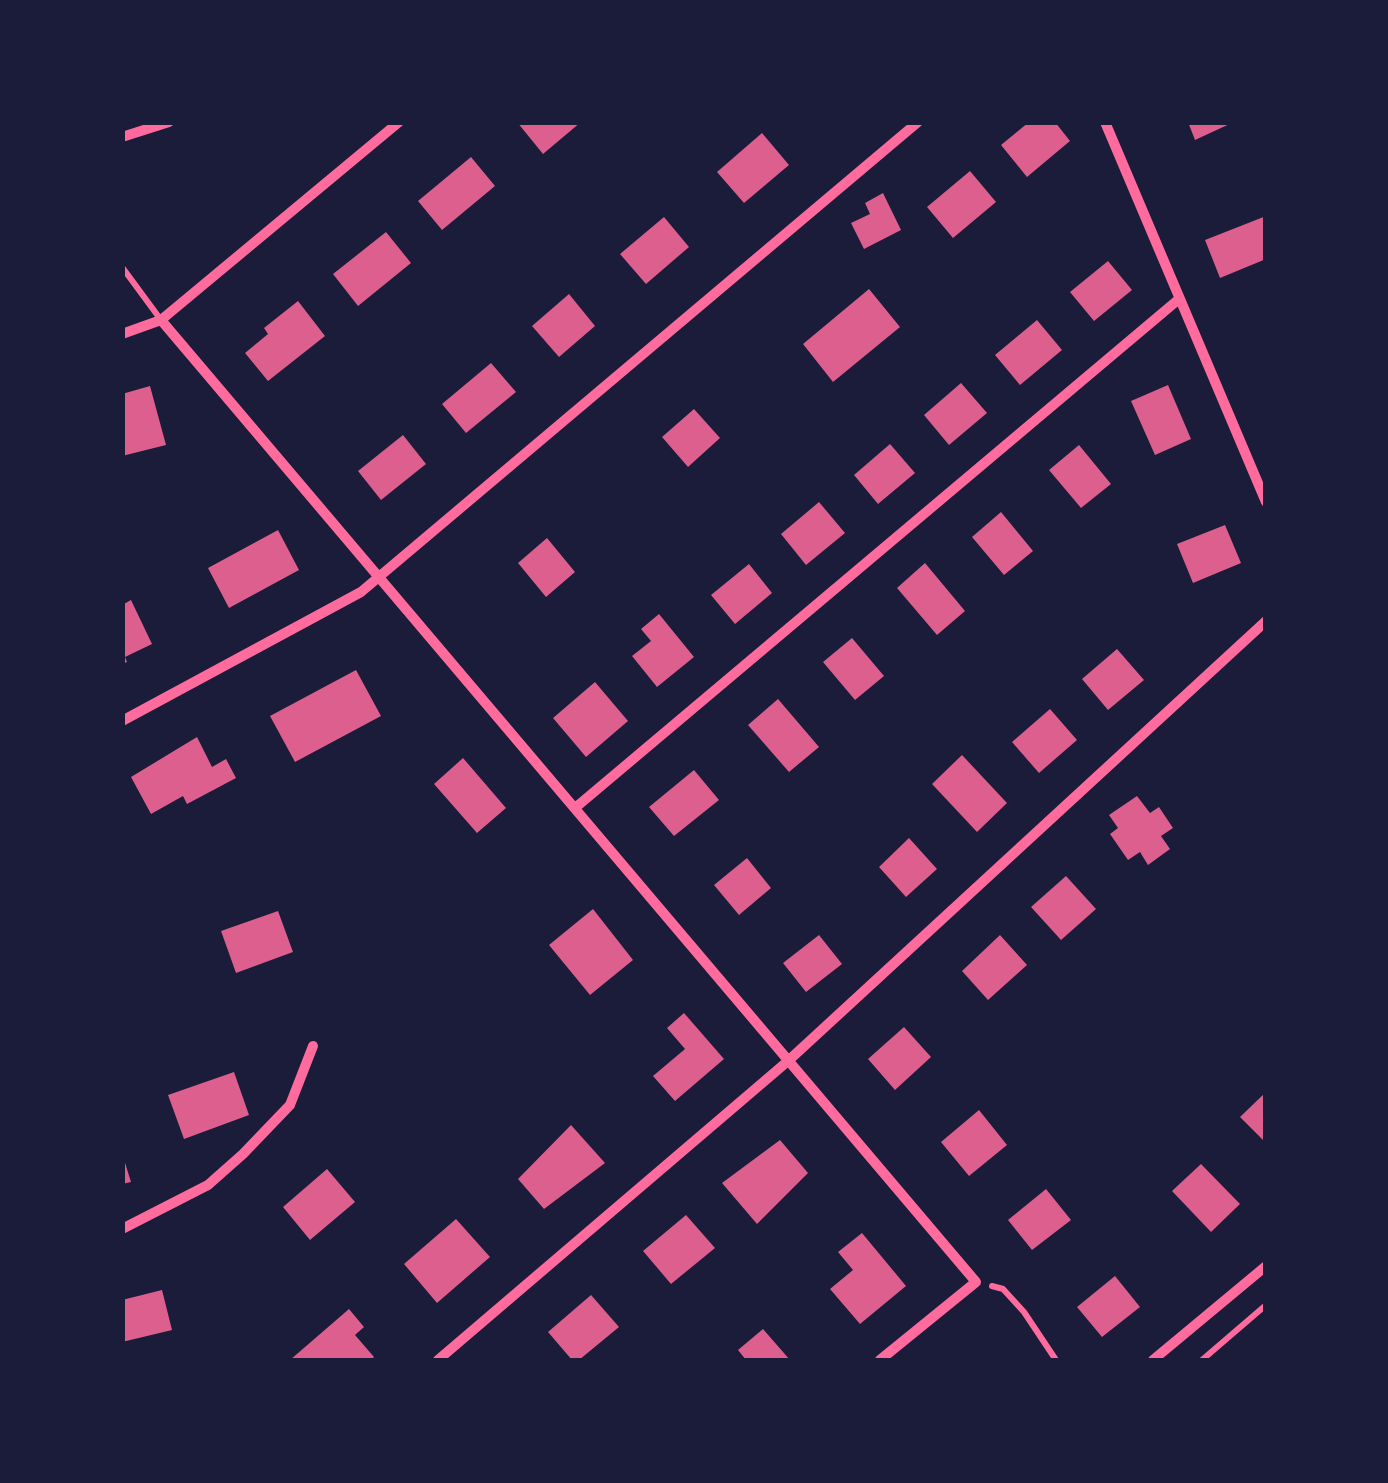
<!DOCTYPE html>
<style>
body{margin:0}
#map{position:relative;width:1388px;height:1483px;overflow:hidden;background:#1b1b3a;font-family:"Playfair Display",serif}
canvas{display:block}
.frame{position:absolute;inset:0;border:125px solid #1b1b3a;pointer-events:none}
</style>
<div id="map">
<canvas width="1388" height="1483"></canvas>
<div class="frame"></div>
</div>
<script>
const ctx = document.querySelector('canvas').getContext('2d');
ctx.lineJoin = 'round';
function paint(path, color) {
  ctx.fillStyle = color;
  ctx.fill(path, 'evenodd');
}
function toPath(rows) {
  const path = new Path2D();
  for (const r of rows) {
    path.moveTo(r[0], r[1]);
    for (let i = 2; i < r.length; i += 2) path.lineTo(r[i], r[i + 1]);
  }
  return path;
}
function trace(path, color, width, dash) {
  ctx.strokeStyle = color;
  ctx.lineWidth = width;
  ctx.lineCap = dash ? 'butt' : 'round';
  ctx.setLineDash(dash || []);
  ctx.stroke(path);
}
const building = toPath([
 [517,122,581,122,543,154],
 [1029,122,1055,122,1070,141,1027,177,1001,145],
 [1188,122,1234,122,1195,140],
 [762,133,789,165,744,203,717,172],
 [471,157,495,186,442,230,418,201],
 [970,171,996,202,953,238,927,207],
 [883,193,901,230,864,249,851,223,870,214,865,203],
 [1266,216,1266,259,1220,278,1205,240],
 [664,217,689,247,646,284,620,254],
 [386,232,411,263,358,306,333,274],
 [1108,261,1132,290,1094,321,1070,292],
 [869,289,900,327,833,382,803,344],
 [569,294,595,326,559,357,532,326],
 [298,301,325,336,268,381,245,353,268,334,264,328],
 [1037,320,1062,350,1020,385,995,355],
 [491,363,516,392,466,433,442,404],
 [961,383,987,413,949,445,924,415],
 [1168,385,1191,439,1155,455,1131,401],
 [150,386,166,445,122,456,122,394],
 [694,409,720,438,688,467,662,437],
 [403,435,426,464,381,500,358,471],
 [890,444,915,473,878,504,854,475],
 [1079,445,1111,484,1081,508,1049,470],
 [819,502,845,533,806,565,781,534],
 [1001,512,1033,551,1004,575,972,537],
 [1225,525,1241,563,1193,583,1177,544],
 [278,530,299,570,229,608,208,568],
 [547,538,575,572,546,597,518,563],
 [925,563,965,611,937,635,897,588],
 [749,564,772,593,735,624,711,595],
 [131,600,152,644,125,657,127,662,122,664,122,605],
 [659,614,694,657,657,687,632,656,651,641,641,629],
 [852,638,884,676,855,700,823,662],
 [1117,649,1144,680,1108,710,1082,679],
 [356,670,381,716,295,762,270,716],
 [595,682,628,721,586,757,553,718],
 [778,699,819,747,789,772,748,725],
 [1050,709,1077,740,1039,773,1012,742],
 [197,737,212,767,226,759,236,778,187,804,183,796,151,814,131,777],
 [962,755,1007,803,977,832,932,784],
 [463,758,506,808,477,833,434,784],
 [694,770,719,800,674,836,649,807],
 [1137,796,1150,813,1159,807,1173,828,1161,836,1170,849,1148,865,1140,852,1128,860,1110,834,1118,828,1109,815],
 [909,838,937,869,906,897,879,867],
 [747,858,771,888,739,915,714,885],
 [1066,876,1096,909,1061,940,1031,907],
 [593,909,633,960,590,995,549,945],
 [278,911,293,952,236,973,221,931],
 [819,935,842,964,806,992,783,963],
 [1000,935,1027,965,988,1000,962,971],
 [684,1013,724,1059,675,1101,653,1076,685,1049,667,1028],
 [904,1027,931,1057,895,1090,868,1059],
 [234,1072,249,1115,184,1139,168,1095],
 [1266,1092,1266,1143,1240,1117],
 [979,1110,1007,1145,969,1176,941,1142],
 [571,1125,605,1163,544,1209,518,1179],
 [780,1140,808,1173,757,1224,722,1183],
 [122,1153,131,1182,122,1184],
 [1201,1164,1240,1204,1211,1232,1172,1191],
 [327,1169,355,1202,310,1240,283,1207],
 [1046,1189,1071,1220,1032,1250,1008,1220],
 [686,1215,715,1248,671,1284,643,1251],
 [456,1219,490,1257,437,1303,404,1264],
 [862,1233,906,1286,860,1324,830,1289,853,1270,838,1252],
 [1115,1276,1140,1307,1102,1337,1077,1307],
 [162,1290,172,1330,122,1342,122,1300],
 [591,1295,619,1327,579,1360,572,1360,548,1332],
 [349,1309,364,1327,355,1335,374,1357,371,1360,290,1360],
 [763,1329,790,1360,746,1360,738,1350]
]);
const path = toPath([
 [992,1286,1003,1289,1024,1312,1056,1360],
 [1202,1360,1266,1305]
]);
const service = toPath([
 [122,267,161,320]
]);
const minor = toPath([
 [1105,122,1266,502],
 [122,137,169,122],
 [161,320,976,1282,880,1360],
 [122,334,161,320,399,122],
 [122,721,361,592,918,122],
 [575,808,1179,299],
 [122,1229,208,1185,243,1154,290,1105,313,1046],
 [438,1360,788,1061,1266,621],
 [1153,1360,1266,1266]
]);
paint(building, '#dd5f8e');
trace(path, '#ff6b9d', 6);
trace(service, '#ff6b9d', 6);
trace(minor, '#ff6b9d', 10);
</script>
